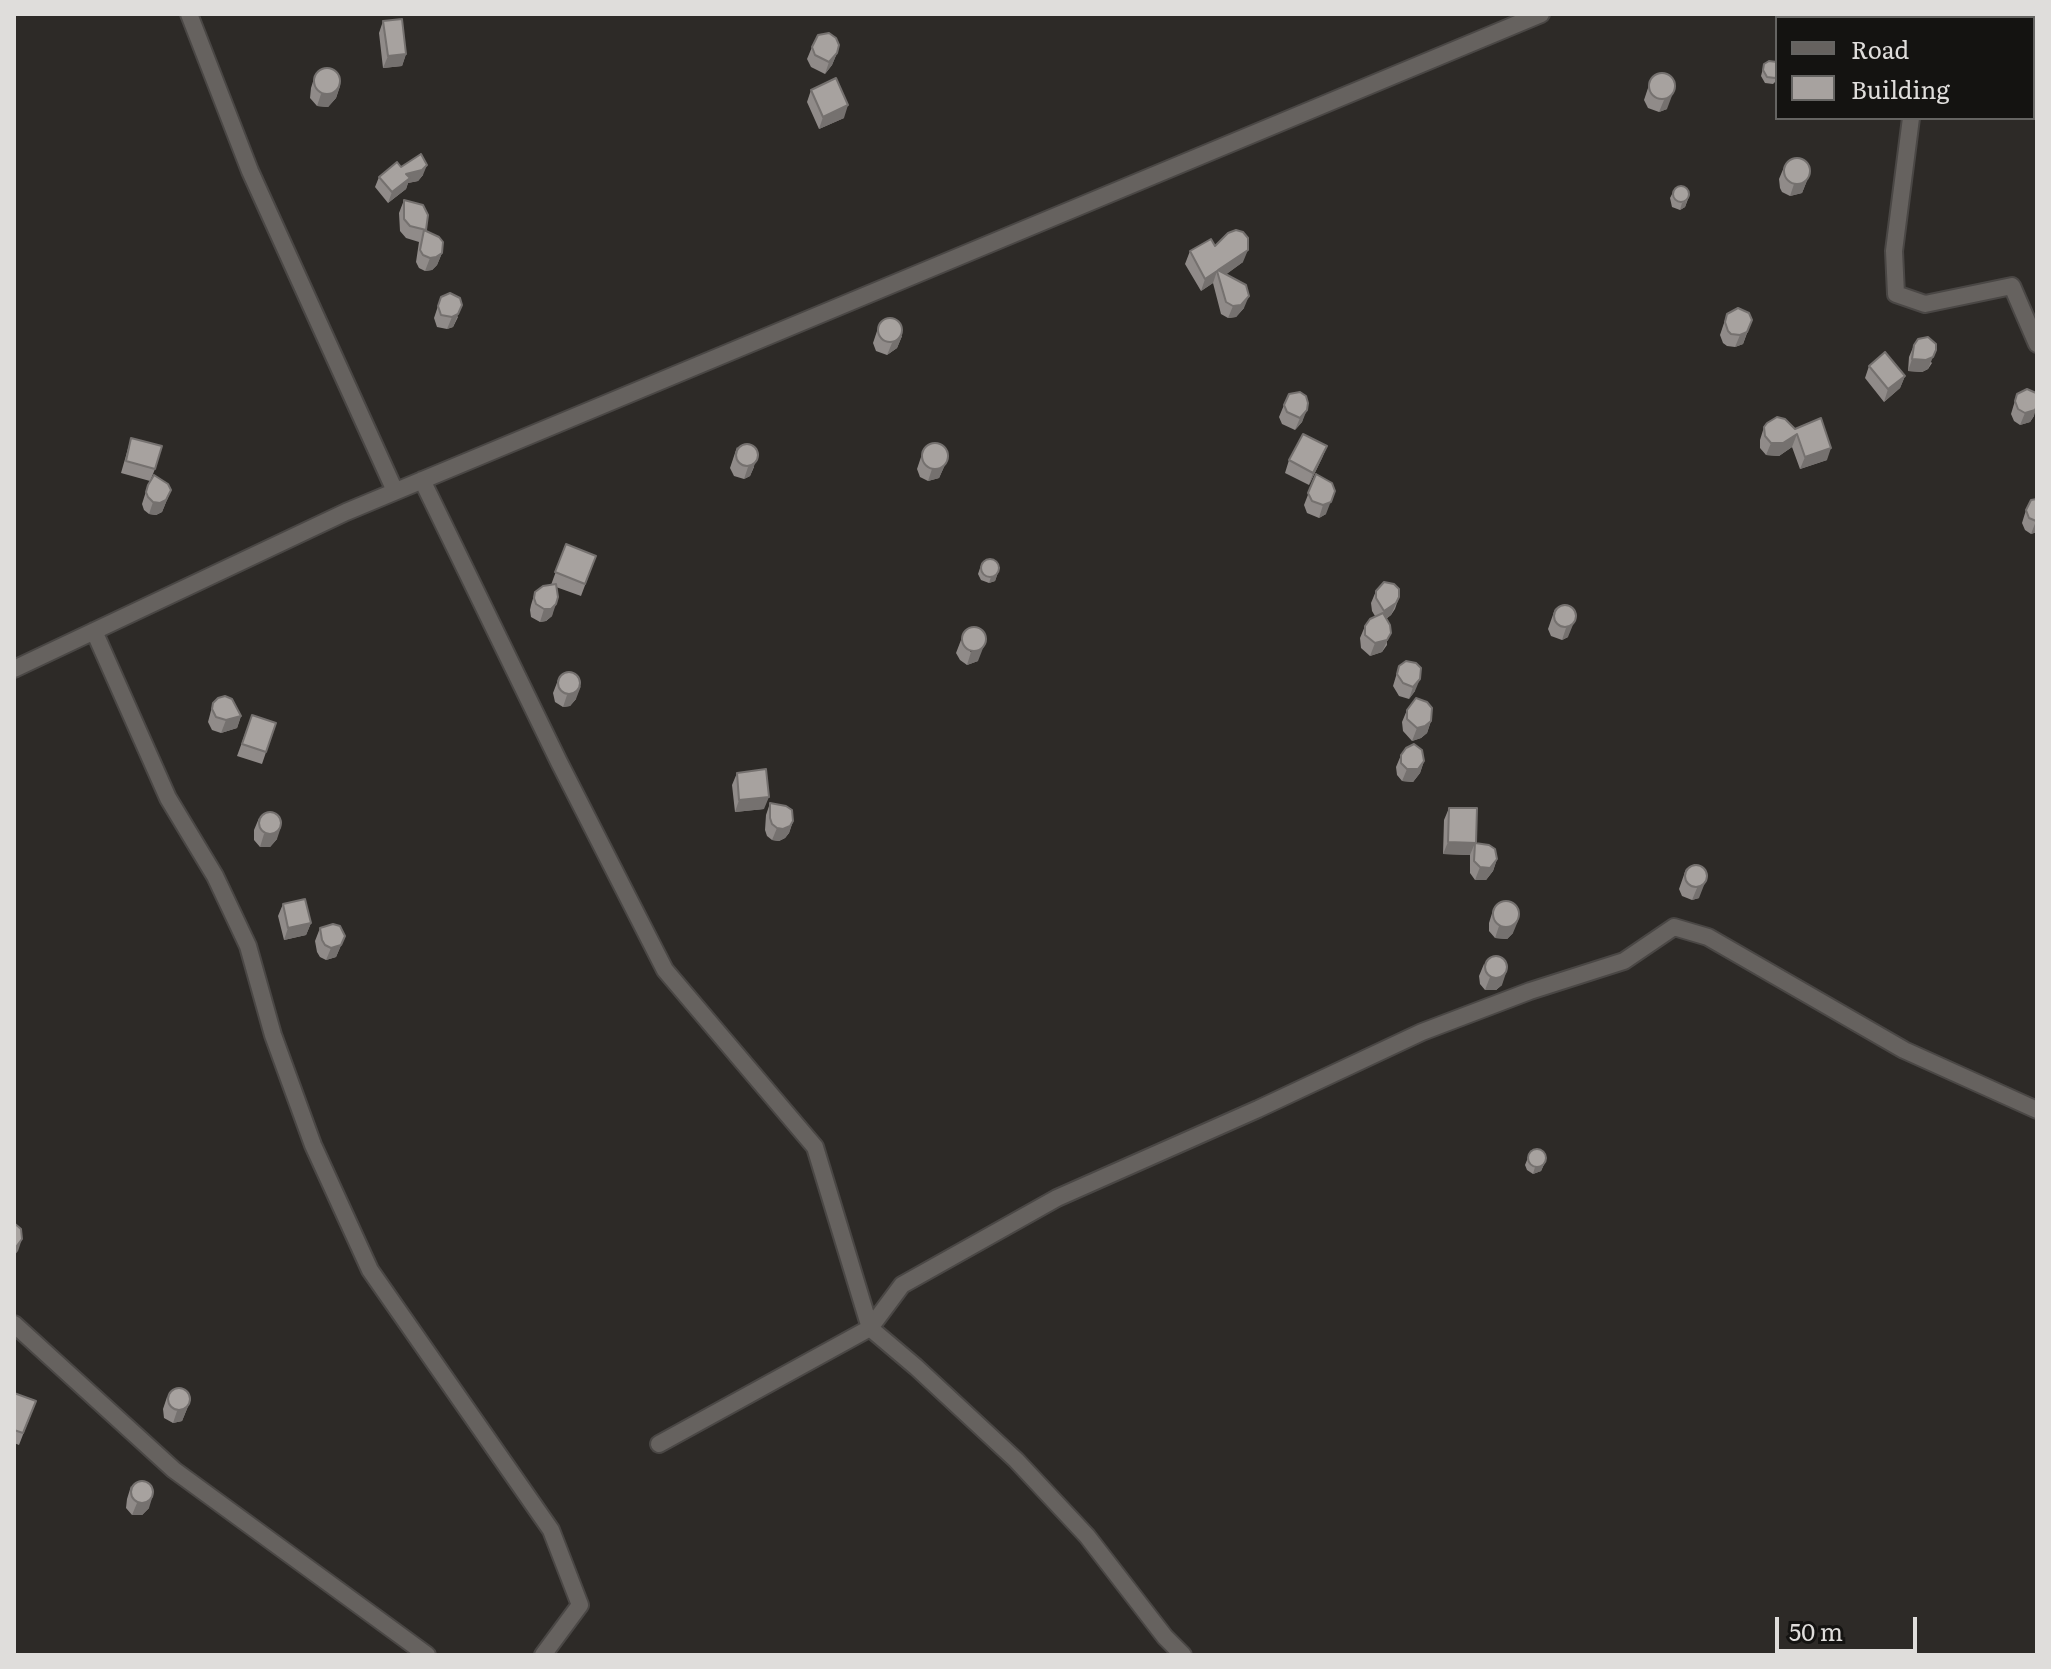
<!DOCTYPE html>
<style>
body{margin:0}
#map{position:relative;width:2051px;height:1669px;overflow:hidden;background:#2d2a27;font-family:Literata,serif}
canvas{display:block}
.frame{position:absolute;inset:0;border:16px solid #dfdddb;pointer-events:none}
.legend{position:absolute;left:1775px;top:16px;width:260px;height:104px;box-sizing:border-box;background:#141311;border:2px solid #656462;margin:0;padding:10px 14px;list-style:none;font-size:24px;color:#dfdddb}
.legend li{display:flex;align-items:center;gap:16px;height:40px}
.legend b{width:40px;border:2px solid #656462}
.scale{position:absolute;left:1775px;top:1617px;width:142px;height:36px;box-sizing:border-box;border:4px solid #dfdddb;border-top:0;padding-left:10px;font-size:24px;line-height:28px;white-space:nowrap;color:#dfdddb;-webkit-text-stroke:6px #141311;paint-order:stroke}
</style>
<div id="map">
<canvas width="2051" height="1669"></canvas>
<div class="frame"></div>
<ul class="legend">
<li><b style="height:10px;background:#66625f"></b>Road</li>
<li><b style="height:22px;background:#a7a29f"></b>Building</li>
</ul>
<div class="scale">50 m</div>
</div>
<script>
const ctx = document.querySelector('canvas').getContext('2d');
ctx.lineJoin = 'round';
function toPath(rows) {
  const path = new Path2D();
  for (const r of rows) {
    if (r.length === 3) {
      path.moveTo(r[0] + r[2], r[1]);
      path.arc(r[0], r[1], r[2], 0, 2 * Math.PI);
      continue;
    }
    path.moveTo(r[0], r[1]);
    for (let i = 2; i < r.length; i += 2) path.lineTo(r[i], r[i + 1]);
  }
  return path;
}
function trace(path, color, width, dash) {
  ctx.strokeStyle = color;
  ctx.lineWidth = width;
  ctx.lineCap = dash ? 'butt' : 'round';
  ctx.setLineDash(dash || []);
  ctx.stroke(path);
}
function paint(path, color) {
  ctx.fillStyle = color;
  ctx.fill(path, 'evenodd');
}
const street = toPath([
 [189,14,250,171,395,491],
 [1918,18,1918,14],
 [1911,118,1894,251,1896,294,1925,304,2012,286,2037,344],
 [422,480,559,762,665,970,815,1147,870,1328,916,1367,1016,1460,1087,1536,1165,1637,1183,1655],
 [94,631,168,798,215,876,248,946,273,1035,313,1145,370,1270,551,1530,580,1605,543,1655],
 [14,669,346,512,1541,14],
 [14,1324,174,1470,427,1655],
 [659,1444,870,1328,902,1285,1057,1198,1258,1109,1422,1032,1530,991,1624,961,1674,927,1708,937,1904,1050,2037,1110]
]);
const wall = toPath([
 [383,21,406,54,402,66,383,68,379,33],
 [812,47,837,53,832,65,825,74,811,67,807,59],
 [1777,62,1777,80,1773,84,1765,83,1761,76,1764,64],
 [1662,73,1667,109,1659,112,1648,108,1644,100,1651,79],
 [315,75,340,86,336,98,328,107,317,106,310,98,311,88],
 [811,90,844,118,819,129,807,102],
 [401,167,423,175,418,181,408,183,406,189,388,203,375,187,379,177],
 [1784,167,1810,173,1802,193,1790,196,1782,192,1780,188,1779,179],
 [1673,192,1690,194,1685,207,1680,210,1672,207,1670,198],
 [404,200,442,253,437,265,432,270,425,271,419,268,416,262,419,242,406,238,400,231,399,213],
 [1215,246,1243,262,1226,274,1244,308,1236,317,1228,318,1221,314,1213,283,1201,291,1185,264,1190,251],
 [441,297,458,317,453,327,447,329,437,327,434,318],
 [1727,314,1752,320,1743,344,1735,347,1727,346,1723,343,1720,335],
 [880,322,902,336,897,348,887,355,876,351,873,343],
 [1914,345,1932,363,1928,369,1922,372,1908,371,1909,357],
 [1869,366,1905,376,1900,388,1884,402,1865,378],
 [2017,394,2034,416,2030,422,2020,425,2014,421,2011,414],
 [1308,403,1302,422,1295,430,1282,424,1279,417,1284,405],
 [1777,417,1827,460,1800,469,1792,447,1779,456,1766,455,1760,448,1760,440,1764,427],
 [131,438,155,469,151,479,171,490,162,512,156,515,149,514,144,510,142,504,148,485,150,481,121,473],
 [1327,446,1322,458,1309,485,1285,473,1289,460],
 [737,447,754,467,750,476,744,479,734,476,730,468],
 [924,448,948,458,939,478,928,481,920,477,917,469],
 [1316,474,1326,514,1319,518,1307,513,1304,505],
 [2037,499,2037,532,2031,534,2025,530,2022,523,2026,510],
 [566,544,596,556,581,596,556,587,552,616,546,621,540,622,531,617,530,610,531,605,535,592,551,585],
 [982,562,1000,567,995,581,989,583,981,580,978,574],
 [1376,591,1399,597,1395,609,1391,615,1386,619,1387,645,1382,652,1370,656,1361,648,1360,638,1365,626,1375,616,1372,611,1371,603],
 [1565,604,1568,637,1562,640,1551,636,1548,629,1555,609],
 [961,640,978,661,967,665,960,660,956,653],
 [1406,661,1415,691,1409,699,1399,696,1393,686,1399,666],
 [558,680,576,699,570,706,563,707,555,702,553,693],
 [213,703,241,716,237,728,221,733,212,730,208,722],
 [1407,710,1431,721,1427,733,1421,738,1412,741,1403,731,1402,722],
 [252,715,276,723,262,764,237,756],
 [1401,755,1424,761,1420,773,1413,782,1402,781,1397,775,1396,767],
 [737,773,764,809,735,812,732,785],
 [770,803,793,821,789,833,785,838,779,841,772,840,767,836,765,830,766,815],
 [1449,808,1476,843,1497,859,1493,871,1486,880,1475,880,1470,873,1470,855,1443,854,1444,820],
 [259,818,277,839,270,847,260,847,254,840,254,830],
 [1695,864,1699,898,1692,900,1682,896,1679,889,1686,869],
 [283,904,311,923,306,935,284,940,278,916],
 [1493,910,1513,933,1507,939,1495,938,1489,931,1489,923],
 [320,928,345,936,336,957,326,960,320,957,317,952,315,941],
 [1484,964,1502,985,1496,990,1485,990,1480,984,1479,976],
 [1531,1150,1546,1160,1541,1171,1533,1174,1527,1170,1525,1165],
 [14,1393,36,1401,19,1445,14,1443],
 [167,1397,191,1399,182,1421,173,1423,164,1418,163,1409],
 [131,1486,149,1508,142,1515,132,1515,126,1508,127,1499]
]);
const shadedWall = toPath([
 [1981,14,1993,14,1980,18],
 [837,53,832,65,825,74,829,62],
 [406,54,402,66,383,68,388,56],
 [1676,85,1667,109,1659,112,1664,100],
 [340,86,336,98,328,107,317,106,321,94],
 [848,105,844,118,819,129,823,117],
 [427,165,423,175,418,181,408,183,406,189,388,203,392,192,406,174],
 [1810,173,1802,193,1790,196,1794,184],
 [1687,201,1685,207,1680,210,1682,203],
 [1248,250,1243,262,1220,279,1218,270],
 [442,253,437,265,432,270,425,271,430,258],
 [1217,271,1213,283,1201,291,1205,279],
 [1249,296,1244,308,1236,317,1228,318,1233,306],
 [462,305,453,327,447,329,452,317],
 [1747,332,1743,344,1735,347,1740,335],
 [902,336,897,348,887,355,892,343],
 [1936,350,1928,369,1922,372,1908,371,1912,359],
 [1905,376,1900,388,1884,402,1888,389],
 [2037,406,2034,416,2030,422,2020,425,2025,413],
 [1307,410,1302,422,1295,430,1300,418],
 [1797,434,1792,447,1779,456,1766,455,1771,443],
 [1327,446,1322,458,1309,485,1313,473],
 [1831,448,1827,460,1800,469,1805,457],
 [759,454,750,476,744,479,748,467],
 [948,458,939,478,928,481,932,469],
 [171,490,162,512,156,515,149,514,153,502],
 [1335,491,1326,514,1319,518,1323,505],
 [2036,521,2037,521,2037,532,2031,534],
 [997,575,995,581,989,583,991,577],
 [1399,597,1391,615,1380,623,1384,611],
 [556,604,552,616,546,621,540,622,544,609],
 [1577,615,1568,637,1562,640,1566,628],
 [1391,633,1382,652,1370,656,1375,643],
 [987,638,978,661,967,665,971,652],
 [1420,679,1415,691,1409,699,1413,687],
 [581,686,576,699,570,706,563,707,567,695],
 [241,716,237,728,221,733,226,720],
 [1431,721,1427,733,1421,738,1412,741,1417,728],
 [1424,761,1420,773,1413,782,1402,781,1407,769],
 [769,797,764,809,735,812,739,800],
 [793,821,789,833,785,838,779,841,772,840,777,828],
 [281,827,277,839,270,847,260,847,264,834],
 [1448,842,1475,843,1470,855,1443,854],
 [1497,859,1493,871,1486,880,1475,880,1480,867],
 [1708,875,1699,898,1692,900,1697,888],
 [1518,921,1513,933,1507,939,1495,938,1499,926],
 [311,923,306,935,284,940,288,928],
 [345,936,336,957,326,960,331,948],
 [1506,973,1502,985,1496,990,1485,990,1490,977],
 [1546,1160,1541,1171,1533,1174,1535,1167],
 [22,1239,18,1251,14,1256,14,1247],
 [191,1399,182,1421,173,1423,177,1411],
 [153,1495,149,1508,142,1515,132,1515,137,1503]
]);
const building = toPath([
 [402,19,406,54,388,56,383,21,402,19],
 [829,33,836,38,839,45,837,53,829,62,815,55,812,47,818,35,829,33],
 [1769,61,1777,62,1777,76,1775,78,1767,77,1763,70,1764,64,1769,61],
 [327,81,13],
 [1662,86,13],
 [836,78,848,105,823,117,811,90,836,78],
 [421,154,427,165,422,170,406,174,410,178,392,192,379,177,397,162,401,167,421,154],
 [1797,171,13],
 [1681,194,8],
 [404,200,423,205,428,215,426,230,410,226,404,219,404,200],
 [424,230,439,237,443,242,442,253,436,257,430,258,423,255,420,250,424,230],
 [1236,230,1243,232,1248,238,1248,250,1218,270,1246,285,1249,296,1241,305,1233,306,1226,302,1217,271,1205,279,1190,251,1211,239,1215,246,1228,233,1236,230],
 [450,293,460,298,462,305,458,314,452,317,441,315,438,306,441,297,450,293],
 [1738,308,1749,313,1752,320,1747,332,1740,335,1731,334,1728,331,1725,322,1727,314,1738,308],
 [890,330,12],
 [1928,337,1936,344,1936,350,1933,357,1926,360,1912,359,1914,345,1918,339,1928,337],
 [1885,352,1905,376,1888,389,1869,366,1885,352],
 [2027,389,2036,393,2037,406,2035,410,2025,413,2018,409,2015,401,2017,394,2027,389],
 [1300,392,1306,396,1308,403,1307,410,1300,418,1287,412,1284,405,1289,394,1300,392],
 [1777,417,1785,419,1795,429,1821,418,1831,448,1805,457,1797,434,1783,443,1771,443,1765,436,1764,427,1767,423,1777,417],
 [1303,434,1327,446,1313,473,1289,460,1303,434],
 [131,438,162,446,155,469,126,461,131,438],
 [935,456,13],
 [747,455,11],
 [1316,474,1332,483,1335,491,1331,502,1323,505,1312,501,1308,493,1316,474],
 [154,475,168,484,171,490,166,500,160,503,153,502,148,497,146,492,148,485,154,475],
 [2037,499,2037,521,2036,521,2029,518,2026,510,2031,500,2037,499],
 [566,544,596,556,585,584,555,572,566,544],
 [990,568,9],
 [1384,582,1394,584,1399,589,1399,597,1396,603,1384,611,1376,598,1376,591,1384,582],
 [556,584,558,597,556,604,551,609,544,609,536,604,534,598,535,592,543,586,556,584],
 [1565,616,11],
 [1383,613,1390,625,1391,633,1387,640,1375,643,1365,635,1365,626,1370,619,1383,613],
 [974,639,12],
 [1406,661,1416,663,1421,668,1420,679,1413,687,1403,683,1397,674,1399,666,1406,661],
 [569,683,11],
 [225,696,232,699,241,716,226,720,216,717,212,709,213,703,218,698,225,696],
 [1416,698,1427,702,1432,708,1431,721,1425,726,1417,728,1407,719,1407,710,1416,698],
 [252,715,276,723,266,752,242,744,252,715],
 [1414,744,1422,750,1424,761,1418,769,1407,769,1401,763,1401,755,1406,748,1414,744],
 [766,769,769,797,739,800,737,773,766,769],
 [770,803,786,806,792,810,793,821,790,826,783,829,777,828,772,824,770,818,770,803],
 [1449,808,1477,808,1476,843,1448,842,1449,808],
 [270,823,11],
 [1475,843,1489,845,1495,849,1497,859,1490,868,1480,867,1474,861,1475,843],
 [1696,876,11],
 [305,899,311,923,288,928,283,904,305,899],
 [1506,914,13],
 [333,924,340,926,345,936,341,945,331,948,325,945,322,940,320,928,333,924],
 [1496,967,11],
 [1537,1158,9],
 [14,1223,21,1229,22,1239,16,1247,14,1247,14,1223],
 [179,1399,11],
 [14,1393,36,1401,23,1433,14,1430,14,1393],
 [142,1492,11]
]);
trace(street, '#4a4745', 20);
trace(street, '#66625f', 16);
paint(wall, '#908b89');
paint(shadedWall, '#75716f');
paint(building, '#a7a29f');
trace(building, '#75716f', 2);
</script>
